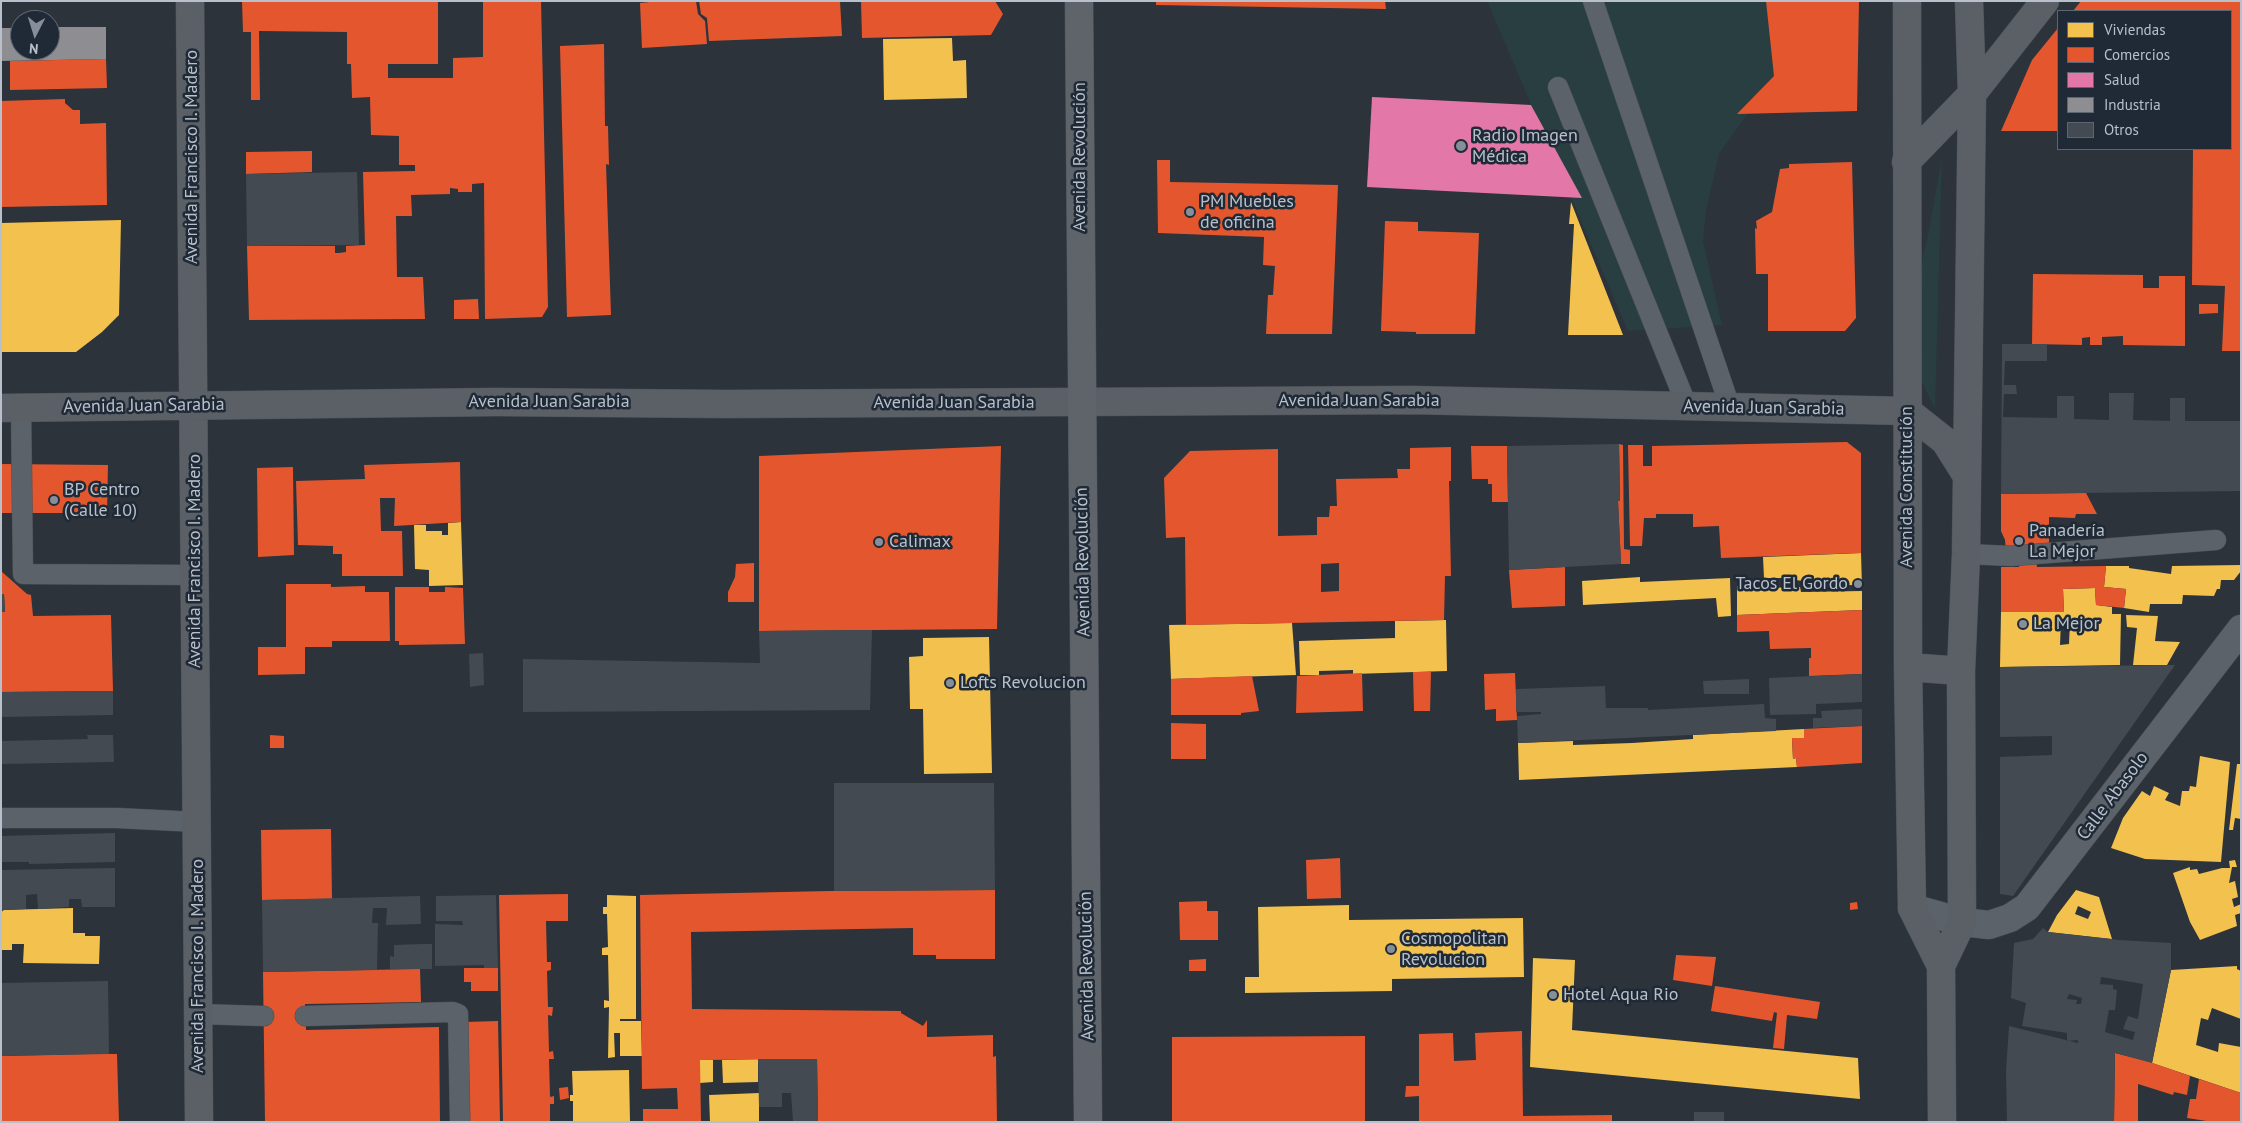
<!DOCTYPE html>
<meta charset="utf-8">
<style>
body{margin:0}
#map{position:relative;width:2242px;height:1123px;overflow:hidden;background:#2c333b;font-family:"PT Sans",sans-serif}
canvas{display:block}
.frame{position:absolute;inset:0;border:2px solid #b7c0cb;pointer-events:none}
.legend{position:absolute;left:2057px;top:10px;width:175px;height:140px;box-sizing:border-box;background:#1f2a36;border:1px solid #5c6672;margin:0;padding:6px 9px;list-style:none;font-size:15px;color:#b7c0cb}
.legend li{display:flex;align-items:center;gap:10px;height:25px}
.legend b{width:25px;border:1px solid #5c6672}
.north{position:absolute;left:10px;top:10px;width:50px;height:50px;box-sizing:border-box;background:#1f2a36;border:1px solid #5c6672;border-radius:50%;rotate:185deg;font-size:14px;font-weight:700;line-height:20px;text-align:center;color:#b7c0cb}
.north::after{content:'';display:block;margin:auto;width:18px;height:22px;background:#868f99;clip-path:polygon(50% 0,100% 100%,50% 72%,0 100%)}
</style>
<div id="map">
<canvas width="2242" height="1123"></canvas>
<div class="frame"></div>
<ul class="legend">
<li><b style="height:14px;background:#f2c14e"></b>Viviendas</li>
<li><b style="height:14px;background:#e4572e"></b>Comercios</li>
<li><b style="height:14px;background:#e377a8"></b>Salud</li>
<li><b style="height:14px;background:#8d8d92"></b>Industria</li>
<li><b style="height:14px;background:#444a51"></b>Otros</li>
</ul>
<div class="north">N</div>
</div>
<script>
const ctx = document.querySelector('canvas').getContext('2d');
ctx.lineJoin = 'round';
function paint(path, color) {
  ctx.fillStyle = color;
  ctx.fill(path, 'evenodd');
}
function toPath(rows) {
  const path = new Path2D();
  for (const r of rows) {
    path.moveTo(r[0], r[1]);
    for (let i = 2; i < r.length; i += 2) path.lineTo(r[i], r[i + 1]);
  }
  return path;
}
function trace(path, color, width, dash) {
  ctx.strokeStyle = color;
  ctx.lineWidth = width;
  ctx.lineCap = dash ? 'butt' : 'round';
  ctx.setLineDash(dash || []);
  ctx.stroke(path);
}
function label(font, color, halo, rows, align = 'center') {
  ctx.font = font + ' "PT Sans",sans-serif';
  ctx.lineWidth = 5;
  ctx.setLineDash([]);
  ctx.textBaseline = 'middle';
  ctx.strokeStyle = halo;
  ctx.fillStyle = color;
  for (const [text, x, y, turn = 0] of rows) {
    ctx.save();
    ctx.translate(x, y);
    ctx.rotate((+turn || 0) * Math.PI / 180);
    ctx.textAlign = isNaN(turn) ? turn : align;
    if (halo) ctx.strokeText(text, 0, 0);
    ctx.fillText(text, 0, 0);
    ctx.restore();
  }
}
const green = toPath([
 [1487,1,1767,1,1776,74,1719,154,1706,211,1703,241,1722,325,1628,331],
 [1942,156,1935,409,1918,374,1918,277,1929,231]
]);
const homes = toPath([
 [952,38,953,61,966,60,967,98,884,100,883,39],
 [1571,202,1623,335,1568,335,1574,224,1569,224],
 [121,220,119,315,102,332,76,352,1,352,1,223],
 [461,522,463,585,429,586,429,570,415,569,414,525,426,525,426,531,442,531,442,535,448,535,448,523],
 [1861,553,1862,587,1852,585,1805,588,1805,581,1794,580,1793,578,1764,578,1763,557],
 [2241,565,2241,571,2234,580,2221,580,2220,589,2217,589,2214,596,2183,595,2182,604,2150,604,2149,612,2124,608,2126,589,2104,587,2106,566,2129,566,2129,568,2171,574,2172,566],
 [1640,577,1640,582,1730,578,1731,616,1718,617,1716,598,1583,605,1582,581],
 [1737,586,1767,586,1767,588,1800,587,1801,592,1862,591,1862,610,1737,615],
 [2095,588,2096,605,2112,607,2112,614,2121,614,2120,665,2000,667,2001,612,2064,612,2063,589],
 [2061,620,2070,621,2069,644,2060,645],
 [2126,615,2158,616,2155,641,2180,642,2167,665,2133,665,2137,628,2127,627],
 [1446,620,1447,671,1353,674,1353,670,1319,671,1319,675,1300,675,1299,641,1395,638,1395,621],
 [1292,623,1296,675,1171,679,1169,625],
 [989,637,992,773,924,774,923,709,910,709,909,657,923,656,923,638],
 [1804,729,1804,738,1792,738,1793,759,1796,758,1797,767,1519,780,1518,743,1573,741,1573,745,1632,743,1693,739,1693,735],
 [2200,756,2230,762,2221,862,2145,859,2111,848,2123,818,2142,791,2150,796,2154,786,2169,793,2165,800,2180,806,2182,791,2189,791,2190,786,2196,787],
 [2237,764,2241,764,2241,819,2235,818,2233,830,2229,830],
 [2235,860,2237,867,2232,867,2229,883,2235,881,2238,897,2232,899,2234,907,2241,904,2241,913,2235,915,2237,926,2200,940,2190,922,2173,873,2190,867,2190,870,2197,869,2199,874,2222,868,2230,868,2229,861],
 [2076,890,2099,897,2112,939,2048,932,2057,915],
 [2078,906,2091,912,2088,919,2075,914],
 [607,895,636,896,636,1019,620,1019,620,1021,641,1021,642,1056,620,1056,620,1033,614,1033,615,1057,608,1058,609,1007,604,1008,604,1000,609,1001,608,955,602,955,602,948,608,947,607,914,603,914,603,907,607,907],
 [1349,905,1349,920,1523,918,1524,977,1392,979,1392,991,1245,993,1245,977,1259,977,1258,907],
 [73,908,73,933,85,933,85,936,100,936,99,964,23,963,24,944,12,944,12,950,1,950,1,912,4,910],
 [1533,958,1575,960,1572,1030,1858,1058,1860,1099,1530,1067],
 [2237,966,2237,969,2241,971,2241,1019,2212,1008,2208,1020,2201,1018,2196,1045,2218,1052,2219,1043,2241,1047,2241,1093,2152,1063,2171,970],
 [758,1059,758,1082,723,1083,722,1060],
 [700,1060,713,1060,713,1082,700,1083],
 [629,1070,630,1122,573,1122,573,1101,570,1101,570,1095,573,1095,572,1071],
 [759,1093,759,1122,710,1122,709,1095]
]);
const shops = toPath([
 [242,1,438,1,438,64,388,64,388,78,453,78,453,58,483,57,483,1,541,1,548,307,542,317,485,319,484,183,472,184,472,192,458,192,458,189,450,188,450,194,411,195,412,216,396,216,397,277,423,277,425,319,249,320,247,246,335,246,335,253,339,253,346,252,346,246,365,245,363,172,415,171,415,165,399,165,399,136,371,135,370,97,352,98,351,64,347,64,347,32,259,31,260,100,251,100,251,32,243,32],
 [659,1,696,1,698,14,705,21,707,44,642,48,640,3],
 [699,1,840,1,842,36,709,41,707,18,701,14],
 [861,1,995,1,1003,14,991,35,862,38],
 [1156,1,1385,1,1386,9,1156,5],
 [1766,1,1859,1,1857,111,1737,114,1774,76],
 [2081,1,2241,1,2241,351,2222,351,2225,286,2192,285,2193,149,2231,149,2231,11,2073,11],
 [2058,28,2058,131,2001,131,2032,60],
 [604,44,605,126,608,126,609,165,606,164,611,315,567,317,560,46],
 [106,59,107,88,10,90,10,61],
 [65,99,65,103,73,110,80,110,80,124,106,123,107,205,1,207,1,101],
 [312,151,312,172,246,174,246,152],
 [1157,160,1170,160,1170,182,1338,185,1332,334,1266,334,1268,295,1273,295,1275,266,1263,265,1264,237,1158,233],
 [1852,162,1856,318,1845,331,1768,331,1768,274,1756,274,1755,228,1757,229,1756,221,1772,212,1780,169,1789,168,1789,164],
 [1385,221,1418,222,1418,231,1479,233,1475,334,1416,334,1416,332,1381,331],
 [2033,274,2143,275,2143,288,2159,288,2159,276,2185,276,2185,346,2123,345,2123,336,2102,337,2102,345,2090,345,2090,337,2082,338,2082,345,2032,344],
 [478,299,479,319,454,319,454,300],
 [2199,304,2218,304,2218,313,2199,314],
 [1847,442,1861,453,1861,553,1721,558,1719,526,1693,527,1693,514,1656,514,1656,518,1644,518,1642,546,1630,546,1628,445,1643,445,1643,466,1652,466,1652,446],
 [1619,444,1623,445,1624,549,1630,550,1630,564,1621,564,1618,501,1620,501],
 [1001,446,997,629,759,631,759,456],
 [1471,446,1507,446,1508,502,1492,502,1492,484,1488,484,1488,479,1472,479],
 [1451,447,1451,481,1449,481,1451,576,1445,576,1444,620,1186,625,1185,537,1166,538,1164,478,1190,451,1278,449,1278,536,1317,535,1317,517,1329,517,1330,506,1337,506,1336,479,1398,478,1397,469,1410,469,1410,448],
 [1339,563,1339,591,1321,592,1321,564],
 [460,462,461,522,394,526,395,498,380,498,381,531,402,531,403,576,342,576,342,554,333,554,333,546,298,545,296,481,365,479,364,465],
 [1,464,108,465,107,513,1,513],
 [293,467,294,555,258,557,257,468],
 [2086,493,2097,514,2076,514,2075,518,2049,517,2049,549,2006,550,2005,540,2001,531,2001,494],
 [2019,558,2036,558,2037,567,2106,566,2104,587,2126,589,2124,608,2096,605,2095,588,2063,589,2064,612,2001,612,2001,567,2019,567],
 [754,563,754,602,728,602,728,592,735,577,736,564],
 [1565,567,1565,606,1512,608,1509,570],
 [1,571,27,594,31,595,33,616,111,615,113,691,1,692,1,612,5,612,4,594,1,594],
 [286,584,331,584,331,587,365,586,365,592,389,592,390,641,332,641,332,647,305,647,305,674,258,675,258,647,286,647],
 [395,587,429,587,429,592,445,592,445,587,463,588,465,644,399,645,399,641,395,641],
 [1862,610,1862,674,1809,676,1809,658,1811,658,1811,648,1770,649,1769,631,1737,632,1737,615],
 [1413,672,1431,672,1430,711,1414,711],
 [1362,673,1363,711,1296,713,1297,676],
 [1515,673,1517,720,1496,721,1496,709,1485,710,1484,674],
 [1252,676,1259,711,1241,713,1241,715,1171,715,1171,679],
 [1171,723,1206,724,1206,759,1171,759],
 [1862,726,1862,763,1797,767,1796,758,1793,759,1792,738,1804,738,1804,729],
 [270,735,284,736,284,748,270,748],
 [331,829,332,899,262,900,261,830],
 [1340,858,1341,898,1307,899,1306,860],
 [995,890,995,959,936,959,936,955,913,955,913,928,691,932,692,1009,901,1011,901,1013,923,1026,927,1020,927,1037,993,1035,993,1057,996,1056,997,1122,818,1122,817,1059,700,1060,701,1122,643,1122,643,1109,678,1109,677,1088,642,1089,640,895,830,891],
 [568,894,568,921,546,921,547,962,551,962,551,970,547,971,548,1007,553,1007,552,1016,548,1015,549,1052,553,1051,554,1059,549,1059,550,1097,554,1096,554,1104,550,1104,550,1122,503,1122,499,895],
 [1207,901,1207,911,1218,911,1218,940,1180,940,1179,902],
 [1857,902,1858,909,1850,910,1850,903],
 [1676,955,1716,957,1712,986,1673,980],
 [1206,959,1206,971,1189,971,1189,960],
 [464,968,498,968,498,991,471,991,471,982,464,982],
 [420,969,421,1002,305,1004,306,1030,439,1027,440,1122,265,1122,263,972],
 [1715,986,1820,1002,1817,1019,1787,1015,1784,1049,1773,1048,1777,1013,1774,1012,1772,1021,1711,1011],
 [498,1021,500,1122,466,1122,465,1022],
 [1522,1031,1523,1116,1612,1115,1612,1122,1419,1122,1419,1096,1405,1097,1406,1086,1419,1086,1419,1034,1453,1033,1454,1061,1476,1060,1475,1033],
 [1365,1036,1365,1122,1172,1122,1172,1037],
 [2115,1053,2147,1061,2190,1076,2187,1095,2174,1092,2173,1095,2138,1084,2138,1122,2114,1122],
 [88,1054,117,1054,119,1122,1,1122,1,1056],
 [2199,1079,2241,1093,2241,1122,2213,1122,2187,1118,2190,1099,2196,1099],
 [568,1087,569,1098,560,1100,559,1088]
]);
const health = toPath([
 [1372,97,1531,105,1582,198,1367,187]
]);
const industry = toPath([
 [50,27,106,27,106,59,1,61,1,28,20,28,20,50,50,50]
]);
const building = toPath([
 [357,172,359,245,247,246,246,174],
 [2002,344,2047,344,2047,361,2005,361,2004,385,2016,385,2017,394,2004,394,2003,417,2057,418,2057,396,2074,396,2074,419,2109,420,2109,393,2134,393,2133,420,2170,421,2170,398,2185,398,2185,421,2241,421,2241,491,2001,494],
 [1619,444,1620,501,1618,501,1621,564,1509,570,1507,446],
 [1,594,4,594,5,612,1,612],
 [872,630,870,710,523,712,523,659,760,663,759,631],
 [483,653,484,685,470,687,469,654],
 [2175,665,2013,896,2000,894,2000,757,2052,755,2052,736,2000,737,2000,667],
 [1862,674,1862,702,1816,704,1816,714,1770,715,1769,678],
 [1749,679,1749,694,1704,694,1703,681],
 [1605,686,1606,708,1648,708,1648,710,1764,704,1765,718,1776,719,1776,731,1518,743,1517,716,1541,714,1541,712,1516,712,1516,689],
 [113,691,113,715,1,717,1,692],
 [1862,709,1862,726,1813,728,1813,718,1822,718,1821,711],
 [87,735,113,735,114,762,1,764,1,741,88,739],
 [834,783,994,783,995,890,834,891],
 [115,833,115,862,29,864,29,862,1,862,1,836],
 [115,868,115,907,82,907,81,899,69,899,69,907,38,909,37,894,26,895,26,909,1,910,1,870],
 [496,895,498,968,484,968,484,965,435,966,435,924,463,925,462,921,436,921,436,896],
 [420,896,421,924,386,925,387,908,373,908,372,923,378,923,377,970,263,972,262,900],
 [2043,928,2048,932,2119,940,2171,943,2171,970,2152,1063,2115,1053,2114,1122,2007,1122,2006,1071,2009,1026,2078,1043,2078,1040,2067,1041,2067,1033,2022,1026,2026,1003,2011,998,2014,943,2033,939],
 [2101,977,2143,984,2138,1019,2128,1016,2123,1029,2135,1032,2133,1040,2105,1032,2109,1010,2115,1010,2117,990,2113,989,2113,985,2100,984],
 [2069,994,2082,998,2081,1004,2076,1004,2077,1000,2067,999],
 [422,944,432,944,432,969,390,969,390,956,394,957,394,945],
 [108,981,109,1054,1,1056,1,983],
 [758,1059,817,1059,818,1122,793,1122,791,1093,782,1093,782,1107,759,1107],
 [1694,1112,1724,1112,1724,1122,1694,1122]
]);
const lane = toPath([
 [1593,1,1730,407],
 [1558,87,1687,406],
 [21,408,23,574,195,575],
 [1966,554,2011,556,2216,540],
 [1,818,117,818,197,822],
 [198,1014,264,1016],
 [305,1016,453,1012,458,1014,460,1122]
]);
const street = toPath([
 [1912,908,1962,922,1989,925,2010,918,2027,907,2241,629]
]);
const secondary = toPath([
 [190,1,199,1122],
 [1907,1,1908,667,1912,908,1941,966],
 [1906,162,1972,94,2045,1],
 [1,408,496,402,726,404,1412,400,1907,411],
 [1907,411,1945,441,1967,476],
 [1908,667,1961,671],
 [1942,1122,1941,966,1962,922,1961,671,1966,554,1972,94,1969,1]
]);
const primary = toPath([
 [1079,1,1088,1122]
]);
const markers = [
 [1461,146,6,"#868f99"],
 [1190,212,5,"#868f99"],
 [54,500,5,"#868f99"],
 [2019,541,5,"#868f99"],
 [879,542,5,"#868f99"],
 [1858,584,5,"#868f99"],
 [2023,624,5,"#868f99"],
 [950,683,5,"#868f99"],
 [1391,949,5,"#868f99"],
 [1553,995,5,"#868f99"]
];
const poiNames = [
 ["Radio Imagen",1472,136],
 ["Médica",1472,157],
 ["PM Muebles",1200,202],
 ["de oficina",1200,223],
 ["BP Centro",64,490],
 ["(Calle 10)",64,511],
 ["Panadería",2029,531],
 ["La Mejor",2029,552],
 ["Calimax",889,542],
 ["Tacos El Gordo",1848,584,"right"],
 ["La Mejor",2033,624],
 ["Lofts Revolucion",960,683],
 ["Cosmopolitan",1401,939],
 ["Revolucion",1401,960],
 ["Hotel Aqua Rio",1563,995]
];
const streetNames = [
 ["Avenida Francisco I. Madero",192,157,-90],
 ["Avenida Revolución",1080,157,-90],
 ["Avenida Juan Sarabia",1359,401],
 ["Avenida Juan Sarabia",549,402],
 ["Avenida Juan Sarabia",954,403],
 ["Avenida Juan Sarabia",144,406,-1],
 ["Avenida Juan Sarabia",1764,408,1],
 ["Avenida Constitución",1907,487,-90],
 ["Avenida Francisco I. Madero",195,561,-90],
 ["Avenida Revolución",1083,562,-91],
 ["Calle Abasolo",2113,796,-53],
 ["Avenida Francisco I. Madero",198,966,-90],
 ["Avenida Revolución",1087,966,-91]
];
paint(green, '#293e41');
paint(homes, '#f2c14e');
paint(shops, '#e4572e');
paint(health, '#e377a8');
paint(industry, '#8d8d92');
paint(building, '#444a51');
trace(lane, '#4a4f55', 21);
trace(street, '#4a4f55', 29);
trace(secondary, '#4a4f55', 29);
trace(primary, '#4a5058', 29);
trace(lane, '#5c6269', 20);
trace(street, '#5c6269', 28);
trace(secondary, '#5b6067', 28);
trace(primary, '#5f646a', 28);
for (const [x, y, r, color] of markers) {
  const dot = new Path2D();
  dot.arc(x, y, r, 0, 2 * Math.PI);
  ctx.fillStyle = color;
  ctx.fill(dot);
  trace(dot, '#1f2a36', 2);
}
label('18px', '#b7c0cb', '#1f2a36', poiNames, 'left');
label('18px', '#b7c0cb', '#1f2a36', streetNames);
</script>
